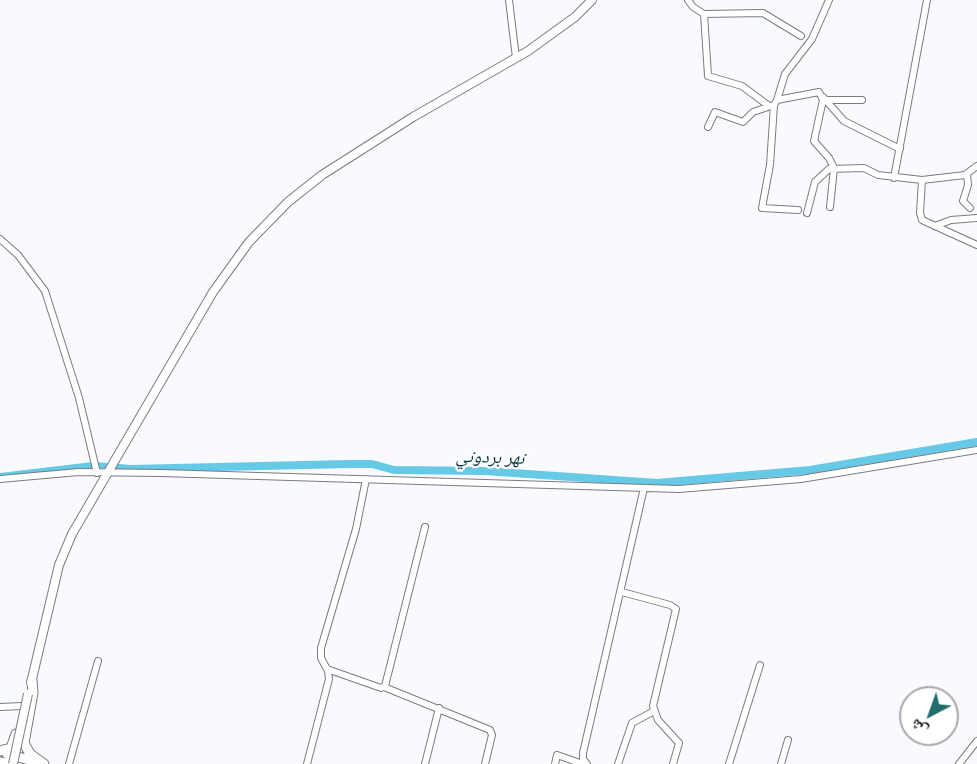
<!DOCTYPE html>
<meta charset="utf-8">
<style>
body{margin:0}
#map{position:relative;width:977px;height:764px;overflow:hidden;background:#f8faff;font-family:"Archivo Narrow","Noto Naskh Arabic",sans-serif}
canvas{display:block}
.north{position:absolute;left:899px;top:686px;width:60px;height:60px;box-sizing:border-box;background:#fff;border:2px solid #a8a9a9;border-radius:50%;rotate:221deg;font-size:16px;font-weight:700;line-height:24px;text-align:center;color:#262729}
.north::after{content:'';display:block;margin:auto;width:21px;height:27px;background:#216d6f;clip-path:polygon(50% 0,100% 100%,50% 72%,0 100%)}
</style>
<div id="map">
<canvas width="977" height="764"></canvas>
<div class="north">ش</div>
</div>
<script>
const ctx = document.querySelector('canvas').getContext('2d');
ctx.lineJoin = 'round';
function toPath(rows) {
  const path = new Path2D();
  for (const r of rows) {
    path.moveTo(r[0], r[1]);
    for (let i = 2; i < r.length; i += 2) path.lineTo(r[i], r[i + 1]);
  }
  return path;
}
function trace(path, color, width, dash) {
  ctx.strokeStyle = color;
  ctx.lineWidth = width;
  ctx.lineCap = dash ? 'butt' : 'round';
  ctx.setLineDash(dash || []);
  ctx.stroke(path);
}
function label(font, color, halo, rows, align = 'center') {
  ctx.font = font + ' "Archivo Narrow","Noto Naskh Arabic",sans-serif';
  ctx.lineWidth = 4.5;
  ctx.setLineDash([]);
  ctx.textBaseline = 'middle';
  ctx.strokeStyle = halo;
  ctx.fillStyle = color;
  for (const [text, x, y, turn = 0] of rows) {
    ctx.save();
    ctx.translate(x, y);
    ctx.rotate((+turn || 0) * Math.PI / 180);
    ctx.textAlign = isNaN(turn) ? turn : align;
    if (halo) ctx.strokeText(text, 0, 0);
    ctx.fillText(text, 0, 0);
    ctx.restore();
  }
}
const river = toPath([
 [0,477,93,466,131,469,349,464,372,464,394,470,485,471,657,483,810,470,977,442]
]);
const minor = toPath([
 [509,0,516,58],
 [688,0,693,7,704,14,708,76,742,86,769,106],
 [704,14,763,13,801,36],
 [823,97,844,121,900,149],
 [777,100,785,74,812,39,829,0],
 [826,100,862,100],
 [774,105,770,165,762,208,798,210],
 [708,127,715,112,743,122,753,112,774,105,777,100,819,92,823,100,814,141,829,158,834,168,830,207],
 [967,174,968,185,963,201,970,208],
 [894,178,927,0],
 [922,180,920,213,922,220,977,245],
 [807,213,815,182,829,169,864,168,878,175,922,180,965,175,977,166],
 [935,226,951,220,977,218],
 [0,239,18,255,45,291,79,398,97,473],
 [0,479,79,472,161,473,679,489,801,479,977,450],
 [622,592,670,605,676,609,653,706,658,720,679,743,673,764],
 [327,669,381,688,385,686,425,527],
 [384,687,490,730,492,735,485,764],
 [0,707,22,706],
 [69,764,98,661],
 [307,764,329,679,328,671,321,658,321,648,356,529,366,479],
 [425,764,439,708],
 [555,764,557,755,583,764],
 [587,764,583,759,583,753,644,488],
 [618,764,632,723,654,711],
 [729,764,760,665],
 [781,764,788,740],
 [959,764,977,741]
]);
const major = toPath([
 [31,683,59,565,72,534,213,292,249,242,288,202,322,175,413,117,528,51,575,17,592,0]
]);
const highway = toPath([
 [32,680,33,693,24,743,30,754,44,764],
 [0,751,11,748,16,734],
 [7,754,37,762],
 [0,762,11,764]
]);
const majorBridge = toPath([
 [13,764,28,694]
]);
const waterNames = [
 ["نهر بردوني",490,458,2]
];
trace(river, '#66c9e5', 8);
trace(minor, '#797c81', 8);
trace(major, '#797c81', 10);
trace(highway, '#797c81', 11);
trace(minor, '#fff', 6);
trace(major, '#fff', 8);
trace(highway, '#fff', 9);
trace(majorBridge, '#797c81', 10, []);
trace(majorBridge, '#fff', 8);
label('italic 18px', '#0c3b47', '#fff', waterNames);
</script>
